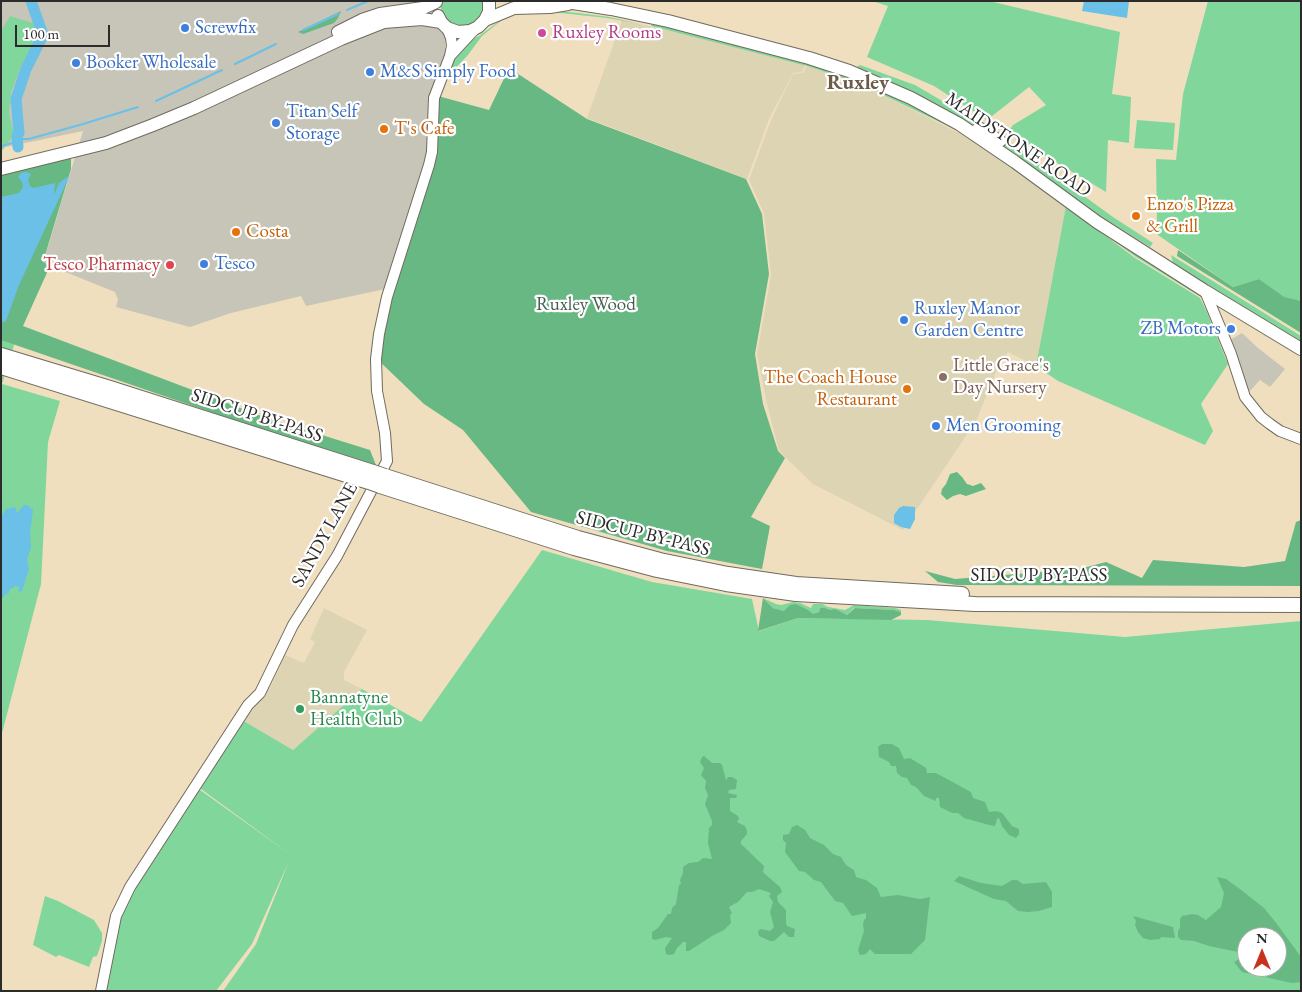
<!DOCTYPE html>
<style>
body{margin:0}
#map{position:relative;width:1302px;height:992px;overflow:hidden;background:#efdfbf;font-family:"EB Garamond",serif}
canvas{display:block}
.frame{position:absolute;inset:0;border:2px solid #2b2b2b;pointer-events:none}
.north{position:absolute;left:1237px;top:927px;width:50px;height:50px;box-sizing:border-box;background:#fff;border:1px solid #aaa;border-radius:50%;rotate:0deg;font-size:14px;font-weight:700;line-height:20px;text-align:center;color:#2b2b2b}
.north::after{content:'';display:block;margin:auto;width:18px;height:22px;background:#c8321e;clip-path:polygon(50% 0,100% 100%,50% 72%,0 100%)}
.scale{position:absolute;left:15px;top:25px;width:95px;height:22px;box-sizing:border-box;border:2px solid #2b2b2b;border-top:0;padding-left:6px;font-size:15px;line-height:18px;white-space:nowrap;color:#2b2b2b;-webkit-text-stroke:4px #fff;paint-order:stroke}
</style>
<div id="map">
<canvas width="1302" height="992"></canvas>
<div class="frame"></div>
<div class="north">N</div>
<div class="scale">100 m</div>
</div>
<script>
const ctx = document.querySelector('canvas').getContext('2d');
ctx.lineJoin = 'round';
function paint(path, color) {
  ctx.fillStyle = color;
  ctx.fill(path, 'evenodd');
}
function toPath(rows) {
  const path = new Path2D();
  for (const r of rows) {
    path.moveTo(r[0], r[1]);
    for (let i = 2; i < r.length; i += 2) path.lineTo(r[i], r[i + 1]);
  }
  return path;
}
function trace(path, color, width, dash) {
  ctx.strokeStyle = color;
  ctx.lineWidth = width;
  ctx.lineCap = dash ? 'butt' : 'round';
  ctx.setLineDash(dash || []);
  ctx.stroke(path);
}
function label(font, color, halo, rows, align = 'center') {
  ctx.font = font + ' "EB Garamond",serif';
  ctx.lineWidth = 4.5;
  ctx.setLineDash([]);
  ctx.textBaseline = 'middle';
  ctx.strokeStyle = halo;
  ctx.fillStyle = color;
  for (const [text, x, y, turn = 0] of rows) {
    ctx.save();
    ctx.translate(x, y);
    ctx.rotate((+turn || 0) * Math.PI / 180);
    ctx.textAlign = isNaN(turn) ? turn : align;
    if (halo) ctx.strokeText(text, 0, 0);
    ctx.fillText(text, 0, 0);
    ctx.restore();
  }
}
const built = toPath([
 [622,20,683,34,805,65,802,72,793,73,769,119,747,179,587,118],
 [807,66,858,83,955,131,971,137,972,141,1066,207,1036,366,1008,352,997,370,976,421,903,530,813,484,779,451,767,404,757,354,771,275,764,213,749,180,771,120,793,74,803,73],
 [324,608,367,630,344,672,344,680,362,689,293,750,242,720,271,686,285,655,304,663,315,642,310,639]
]);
const industrial = toPath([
 [1,1,430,1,445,37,445,56,431,152,385,289,306,306,301,296,231,313,190,327,116,307,118,299,115,292,43,263,83,131,1,148],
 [1242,333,1258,348,1285,369,1270,387,1260,380,1249,392,1237,364,1230,340]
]);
const green = toPath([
 [440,1,485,1,484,13,470,27,452,25,442,15],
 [872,1,989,1,1120,32,1112,94,1131,97,1129,143,1108,140,1106,192,1007,133,1013,125,1046,105,1029,87,987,120,934,86,867,57,888,6],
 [1208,1,1301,1,1301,301,1284,298,1259,279,1233,287,1155,233,1157,225,1156,159,1176,160,1183,94],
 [542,11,517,12,502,20,482,36,468,55,445,79,452,62,465,43,479,36,505,17,518,12,558,11,578,13,609,17,641,24,607,18],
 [10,16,36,24,38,34,36,44,23,62,11,92,9,113,14,134,1,152,1,31],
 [653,22,837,72,901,99,970,135,1092,224,1198,291,1201,297,1136,257,1086,221,1135,258,1200,298,1207,312,1228,364,1201,404,1213,431,1205,445,1058,381,1036,366,1066,206,972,141,971,137,858,83,807,66,651,26],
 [860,65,915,85,980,123,975,128,854,69],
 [1137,120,1175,123,1173,150,1134,148],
 [1004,138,1113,217,1153,243,1150,247,1100,216,1047,179,998,144],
 [67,173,2,384,60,401,48,442,41,584,1,737,1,181],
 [1171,255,1301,336,1301,344,1174,266],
 [542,550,652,582,752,599,759,631,798,618,927,620,1125,637,1301,621,1301,991,223,991,256,944,289,861,252,944,216,991,102,991,117,916,196,787,291,855,197,786,242,720,293,750,362,689,421,722],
 [1247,937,1277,937,1277,967,1247,967],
 [763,598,776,604,781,605,793,602,800,603,811,608,813,604,822,604,828,607,845,610,854,605,895,608,901,610,901,612,894,610,854,608,847,615,825,608,820,608,819,612,813,615,796,604,784,611,773,608],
 [45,896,58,901,94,920,102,933,102,941,97,956,93,957,89,967,59,955,56,957,33,945]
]);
const forest = toPath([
 [341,11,338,18,334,23,303,34,298,32],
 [509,68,587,119,746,179,762,214,769,274,755,354,763,404,778,451,785,458,751,517,770,526,762,569,667,551,531,512,463,430,424,404,377,359,381,334,426,180,438,96,489,110],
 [71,157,71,169,43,262,50,266,23,326,264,417,370,450,376,465,263,430,1,340,1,174],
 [1178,250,1233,287,1259,279,1284,297,1301,301,1301,333,1177,256],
 [957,472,962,477,967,484,973,486,981,483,986,489,966,496,960,494,953,496,947,500,941,494,942,489,946,484,950,474],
 [1301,520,1301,586,957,585,938,582,925,571,955,579,1079,569,1106,562,1142,578,1153,560,1244,567,1285,561,1296,522],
 [763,598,773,608,784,611,790,605,796,604,808,610,813,614,819,612,820,608,825,608,831,610,835,609,847,615,855,608,894,610,901,612,901,615,891,620,798,618,758,631],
 [882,744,892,744,899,748,904,759,910,758,926,768,927,773,936,773,971,792,973,798,985,802,989,812,996,811,1002,813,1012,826,1019,829,1019,834,1016,838,1009,835,1002,826,999,818,997,819,995,826,989,825,964,818,958,813,952,813,940,807,939,798,936,798,936,801,924,796,916,787,911,785,907,778,902,777,897,773,896,766,891,766,889,762,879,757,878,747],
 [704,756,712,763,720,763,722,765,726,780,728,777,732,777,737,780,736,789,729,790,728,793,737,795,736,798,730,798,730,811,738,816,739,819,737,822,745,826,747,831,747,834,741,841,741,844,764,866,763,872,765,874,780,887,782,892,777,896,778,902,786,910,786,923,787,926,795,929,794,937,789,937,784,932,774,941,770,941,759,936,758,931,761,929,770,931,774,927,770,912,773,902,769,896,771,893,759,889,752,892,747,892,738,902,729,907,732,913,730,915,731,923,724,930,712,936,689,951,686,951,686,942,683,942,677,948,674,954,669,955,666,954,665,948,672,938,666,937,655,940,652,939,652,932,658,928,668,914,671,914,672,908,676,904,679,885,681,884,680,880,683,873,683,867,689,863,698,862,703,858,712,859,708,843,709,828,712,825,712,821,705,804,708,795,705,788,706,781,701,775,704,768,700,762,702,757],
 [797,825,805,830,810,838,824,845,833,854,841,857,846,865,854,870,856,877,866,880,877,888,881,897,898,895,920,899,930,897,925,940,911,954,875,954,870,949,866,954,860,955,858,950,864,931,863,925,864,920,866,918,866,913,852,916,843,903,835,901,821,882,814,880,805,872,799,871,785,852,786,843,783,840,783,835,789,834,792,827],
 [959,876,981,883,1002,886,1012,880,1017,880,1023,884,1046,882,1052,892,1052,907,1039,911,1028,912,1018,911,1006,901,994,899,954,881],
 [1217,877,1226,879,1240,889,1264,908,1277,924,1301,957,1301,982,1292,983,1242,972,1234,962,1243,957,1238,952,1209,946,1194,941,1181,940,1178,937,1178,931,1180,928,1180,919,1182,916,1192,914,1198,915,1206,920,1221,907,1224,893],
 [1247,937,1277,937,1277,967,1247,967],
 [1133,916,1173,927,1175,938,1161,937,1160,939,1150,940,1143,938,1138,932,1135,925,1136,921]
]);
const water = toPath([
 [1084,1,1129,1,1127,18,1082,11],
 [26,172,31,174,28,180,30,186,33,188,55,183,54,195,59,183,67,177,69,177,19,285,6,321,1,323,1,197,19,193,23,187,22,182,18,177,21,173],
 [24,505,27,505,33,510,30,533,31,547,27,560,29,569,22,591,19,592,19,587,16,586,10,589,9,593,6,594,1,600,1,517,6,509,15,507,17,513],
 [903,506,915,507,915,519,910,529,901,527,894,523,894,515,899,508]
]);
const stream = toPath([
 [347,10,368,1],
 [303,30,338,14],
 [235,64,276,44],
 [156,101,222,70],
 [1,146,12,143,17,136,22,139,29,139,83,124,138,107]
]);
const river = toPath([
 [18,147,17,136,19,133,16,99,26,69,41,39,42,32,31,1]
]);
const minor = toPath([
 [450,56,475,29],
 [973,133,979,127,1001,141],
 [1205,291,1231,354,1245,397,1261,417,1270,424,1280,431,1301,439],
 [101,991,116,916,130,887,248,705,260,693,293,625,337,556,387,461,385,433,377,391,376,359,379,334,387,297,429,165,432,152,434,98,450,56,452,46,451,38,447,28]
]);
const major = toPath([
 [560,1,611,9,668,21,809,58,849,71,911,98,959,124,1015,162,1097,222,1205,291,1301,349],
 [438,16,441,22,447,28,458,32,470,31,478,27,485,20,489,12,489,1],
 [485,20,514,8,550,7,568,4],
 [338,32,362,20,380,14,423,8,436,2],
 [1,169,106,143,153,125,194,108,341,39,384,22,422,19,441,22]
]);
const highway = toPath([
 [1,355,110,388,373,472],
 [1,367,369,482],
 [385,476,578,538,660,560,728,574,796,584,962,594],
 [380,486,574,548,657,570,726,584,796,594,975,604,1301,605]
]);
const highwayBridge = toPath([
 [373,472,385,476],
 [369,482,380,486]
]);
const markers = [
 [185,28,5,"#3f7fe0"],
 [542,33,5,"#d1479c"],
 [76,63,5,"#3f7fe0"],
 [370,72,5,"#3f7fe0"],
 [276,123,5,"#3f7fe0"],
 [384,129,5,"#e8710a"],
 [1136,216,5,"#e8710a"],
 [236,232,5,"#e8710a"],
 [204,264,5,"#3f7fe0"],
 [170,265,5,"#e0444e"],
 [904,320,5,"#3f7fe0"],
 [1231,329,5,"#3f7fe0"],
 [943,377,5,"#8d6e63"],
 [907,389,5,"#e8710a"],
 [936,426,5,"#3f7fe0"],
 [300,709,5,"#2e9e5b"]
];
const shopNames = [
 ["Screwfix",195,28],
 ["Booker Wholesale",86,63],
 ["M&S Simply Food",380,72],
 ["Titan Self",286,112],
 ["Storage",286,134],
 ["Tesco",214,264],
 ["Ruxley Manor",914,309],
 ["Garden Centre",914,331],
 ["ZB Motors",1221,329,"right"],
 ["Men Grooming",946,426]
];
const hotelNames = [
 ["Ruxley Rooms",552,33]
];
const foodNames = [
 ["T's Cafe",394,129],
 ["Enzo's Pizza",1146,205],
 ["& Grill",1146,227],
 ["Costa",246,232],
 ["The Coach House",897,378,"right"],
 ["Restaurant",897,400,"right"]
];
const streetNames = [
 ["MAIDSTONE ROAD",1018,145,34],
 ["SIDCUP BY-PASS",257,416,18],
 ["SIDCUP BY-PASS",643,534,14],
 ["SANDY LANE",325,535,-61],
 ["SIDCUP BY-PASS",1039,576]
];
const healthNames = [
 ["Tesco Pharmacy",160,265]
];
const parkNames = [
 ["Ruxley Wood",586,305]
];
const educationNames = [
 ["Little Grace's",953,366],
 ["Day Nursery",953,388]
];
const leisureNames = [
 ["Bannatyne",310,698],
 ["Health Club",310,720]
];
const quarterNames = [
 ["Ruxley",858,83]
];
paint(built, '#ddd4b4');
paint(industrial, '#c6c5b8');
paint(green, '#81d79b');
paint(forest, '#68b883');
paint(water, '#6ac0e6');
trace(stream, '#6ac0e6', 2);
trace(river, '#6ac0e6', 11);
trace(minor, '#706a5f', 12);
trace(major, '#706a5f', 14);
trace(highway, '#706a5f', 16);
trace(minor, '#fff', 10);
trace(major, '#fff', 12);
trace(highway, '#fff', 14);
trace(highwayBridge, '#706a5f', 16, []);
trace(highwayBridge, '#fff', 14);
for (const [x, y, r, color] of markers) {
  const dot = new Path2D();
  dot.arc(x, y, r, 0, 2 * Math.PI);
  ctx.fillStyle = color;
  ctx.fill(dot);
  trace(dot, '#fff', 2);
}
label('19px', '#366cbe', '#fff', shopNames, 'left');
label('19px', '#b23c85', '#fff', hotelNames, 'left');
label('19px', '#c56008', '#fff', foodNames, 'left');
label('19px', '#2b2b2b', '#fff', streetNames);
label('19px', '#be3a42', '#fff', healthNames, 'right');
label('19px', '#455f4d', '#fff', parkNames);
label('19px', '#785e54', '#fff', educationNames, 'left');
label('19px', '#27864d', '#fff', leisureNames, 'left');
label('bold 21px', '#6e5a49', '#fff', quarterNames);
</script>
